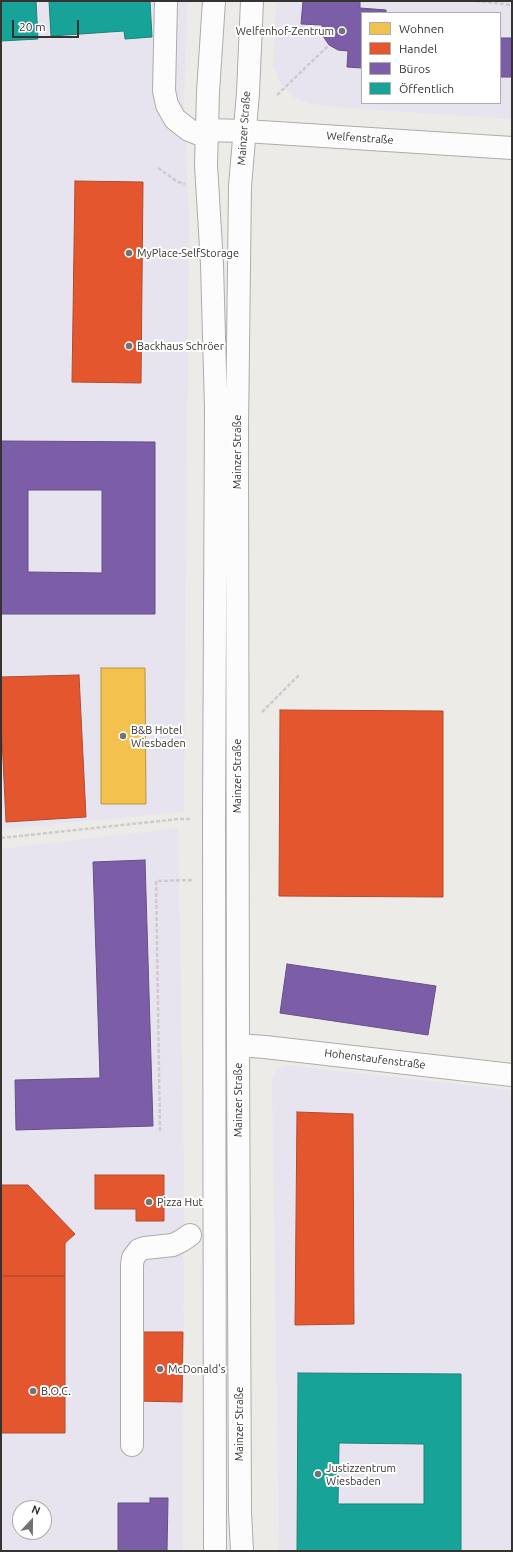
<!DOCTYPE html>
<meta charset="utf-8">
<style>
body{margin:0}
#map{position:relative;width:513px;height:1552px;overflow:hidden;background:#edebe8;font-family:Ubuntu,sans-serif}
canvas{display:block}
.frame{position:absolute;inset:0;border:2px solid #353331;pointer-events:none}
.legend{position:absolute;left:361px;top:12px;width:140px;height:92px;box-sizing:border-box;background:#fff;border:1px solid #aeadad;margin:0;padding:5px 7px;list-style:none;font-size:12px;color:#353331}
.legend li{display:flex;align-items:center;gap:8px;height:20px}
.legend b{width:20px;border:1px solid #aeadad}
.north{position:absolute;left:12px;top:1500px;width:40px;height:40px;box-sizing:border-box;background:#fff;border:1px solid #aeadad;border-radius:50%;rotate:22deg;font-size:11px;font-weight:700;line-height:16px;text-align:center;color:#353331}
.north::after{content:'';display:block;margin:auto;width:14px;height:18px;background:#757371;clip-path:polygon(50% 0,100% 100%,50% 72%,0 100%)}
.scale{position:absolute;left:12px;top:20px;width:67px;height:18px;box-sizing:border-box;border:2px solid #353331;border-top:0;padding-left:5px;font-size:12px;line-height:14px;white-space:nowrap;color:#353331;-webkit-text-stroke:3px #fff;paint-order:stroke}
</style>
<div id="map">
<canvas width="513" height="1552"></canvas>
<div class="frame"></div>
<ul class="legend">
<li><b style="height:11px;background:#f2c14e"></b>Wohnen</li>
<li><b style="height:11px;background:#e4572e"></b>Handel</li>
<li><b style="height:11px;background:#7b5ea7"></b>Büros</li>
<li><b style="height:11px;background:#17a398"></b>Öffentlich</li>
</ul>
<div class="north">N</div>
<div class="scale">20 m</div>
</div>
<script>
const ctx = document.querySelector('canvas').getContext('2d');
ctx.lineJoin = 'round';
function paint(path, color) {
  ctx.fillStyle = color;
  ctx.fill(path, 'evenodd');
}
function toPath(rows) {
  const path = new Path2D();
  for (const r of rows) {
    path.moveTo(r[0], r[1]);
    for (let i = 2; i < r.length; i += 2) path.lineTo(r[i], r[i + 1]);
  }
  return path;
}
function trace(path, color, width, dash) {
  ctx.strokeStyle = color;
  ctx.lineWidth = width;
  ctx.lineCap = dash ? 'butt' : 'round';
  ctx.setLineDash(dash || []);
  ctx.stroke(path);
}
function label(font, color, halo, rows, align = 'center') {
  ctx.font = font + ' Ubuntu,sans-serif';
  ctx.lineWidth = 4;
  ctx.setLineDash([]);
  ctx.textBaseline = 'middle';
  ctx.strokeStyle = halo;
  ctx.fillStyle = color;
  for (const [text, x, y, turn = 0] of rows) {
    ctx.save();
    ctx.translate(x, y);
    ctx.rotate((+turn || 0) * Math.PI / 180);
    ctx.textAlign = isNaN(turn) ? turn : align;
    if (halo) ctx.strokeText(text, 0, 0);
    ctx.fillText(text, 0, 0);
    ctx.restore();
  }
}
const commercial = toPath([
 [1,1,188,1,184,99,189,217,184,812,1,829],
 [276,1,512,1,512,119,336,107,311,104,295,98,280,83,273,66],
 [362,13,500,13,500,103,362,103],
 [178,828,184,1171,183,1551,1,1551,1,849],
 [20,1508,44,1508,44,1532,20,1532],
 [284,1065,512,1090,512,1551,279,1551,272,1080,276,1071]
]);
const homes = toPath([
 [101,668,145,668,146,804,101,804,101,668]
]);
const shops = toPath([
 [75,181,143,182,141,383,72,382,75,181],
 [79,675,86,817,6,822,1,718,1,677,79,675],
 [280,710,443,711,443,897,279,896,280,710],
 [297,1112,353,1114,354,1324,295,1325,297,1112],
 [95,1175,164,1175,164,1221,136,1221,136,1209,95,1209,95,1175],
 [1,1185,28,1185,75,1234,65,1243,65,1276,1,1276,1,1185],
 [1,1276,65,1276,65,1433,1,1433,1,1276],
 [138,1332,183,1332,182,1402,137,1401,138,1332]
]);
const offices = toPath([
 [303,1,360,1,360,8,386,10,386,13,362,13,362,68,347,67,348,51,338,50,329,45,323,36,322,25,301,24,303,1],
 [500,38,512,38,512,77,500,77,500,38],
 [1,441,155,442,155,614,1,614,1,441],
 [28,490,102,490,102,573,28,572,28,490],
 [145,860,153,1126,16,1130,15,1080,100,1078,93,862,145,860],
 [287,964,436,986,428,1035,280,1013,287,964],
 [150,1498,168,1498,167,1551,118,1551,118,1503,150,1503,150,1498]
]);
const public = toPath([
 [1,1,36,1,38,39,1,41,1,1],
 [49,1,150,1,152,37,125,39,124,31,51,36,49,1],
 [298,1373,461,1374,461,1551,297,1551,298,1373],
 [339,1443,424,1444,424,1504,338,1504,339,1443]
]);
const path = toPath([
 [476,1,512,5],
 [277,95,329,45],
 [158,168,178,182,185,184],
 [262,712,300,674],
 [1,838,179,819,191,819],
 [160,1131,156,881,193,880]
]);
const minor = toPath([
 [166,1,164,91,167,105,175,119,189,130,207,137],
 [207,130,245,131,512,148],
 [238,1045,265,1047,512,1075],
 [132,1445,132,1265,133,1258,139,1250,145,1248,173,1245,181,1241,190,1235]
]);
const major = toPath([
 [214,1,208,92,206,165,212,264,216,408,214,819,215,1551],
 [242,1551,240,1512,238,1045,237,428,240,186,248,93,252,1]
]);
const markers = [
 [342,31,4,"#757371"],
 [129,253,4,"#757371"],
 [129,346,4,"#757371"],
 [123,736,4,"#757371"],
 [149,1202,4,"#757371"],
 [160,1369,4,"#757371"],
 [33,1391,4,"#757371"],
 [318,1474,4,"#757371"]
];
const poiNames = [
 ["Welfenhof-Zentrum",334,31,"right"],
 ["MyPlace-SelfStorage",137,253],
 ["Backhaus Schröer",137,346],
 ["B&B Hotel",131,730],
 ["Wiesbaden",131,743],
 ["Pizza Hut",157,1202],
 ["McDonald's",168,1369],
 ["B.O.C.",41,1391],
 ["Justizzentrum",326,1468],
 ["Wiesbaden",326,1481]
];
const streetNames = [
 ["Mainzer Straße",244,128,-86],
 ["Welfenstraße",360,138,4],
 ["Mainzer Straße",237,452,-90],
 ["Mainzer Straße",237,776,-90],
 ["Hohenstaufenstraße",375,1059,7],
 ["Mainzer Straße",238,1100,-90],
 ["Mainzer Straße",239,1424,-90]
];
paint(commercial, '#e8e4ef');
paint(homes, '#f2c14e');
trace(homes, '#b99645', 1);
paint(shops, '#e4572e');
trace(shops, '#b04c2f', 1);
paint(offices, '#7b5ea7');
trace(offices, '#665184', 1);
paint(public, '#17a398');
trace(public, '#208179', 1);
trace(minor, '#aeaca9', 24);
trace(major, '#aeaca9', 24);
trace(path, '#cdcccb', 2.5, [4, 2]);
trace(minor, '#fcfcfc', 22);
trace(major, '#fcfcfc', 22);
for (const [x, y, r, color] of markers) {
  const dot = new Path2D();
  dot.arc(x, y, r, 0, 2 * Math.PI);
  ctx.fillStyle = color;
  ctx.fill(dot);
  trace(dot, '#fff', 1.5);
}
label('11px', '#353331', '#fff', poiNames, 'left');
label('11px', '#353331', '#fff', streetNames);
</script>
